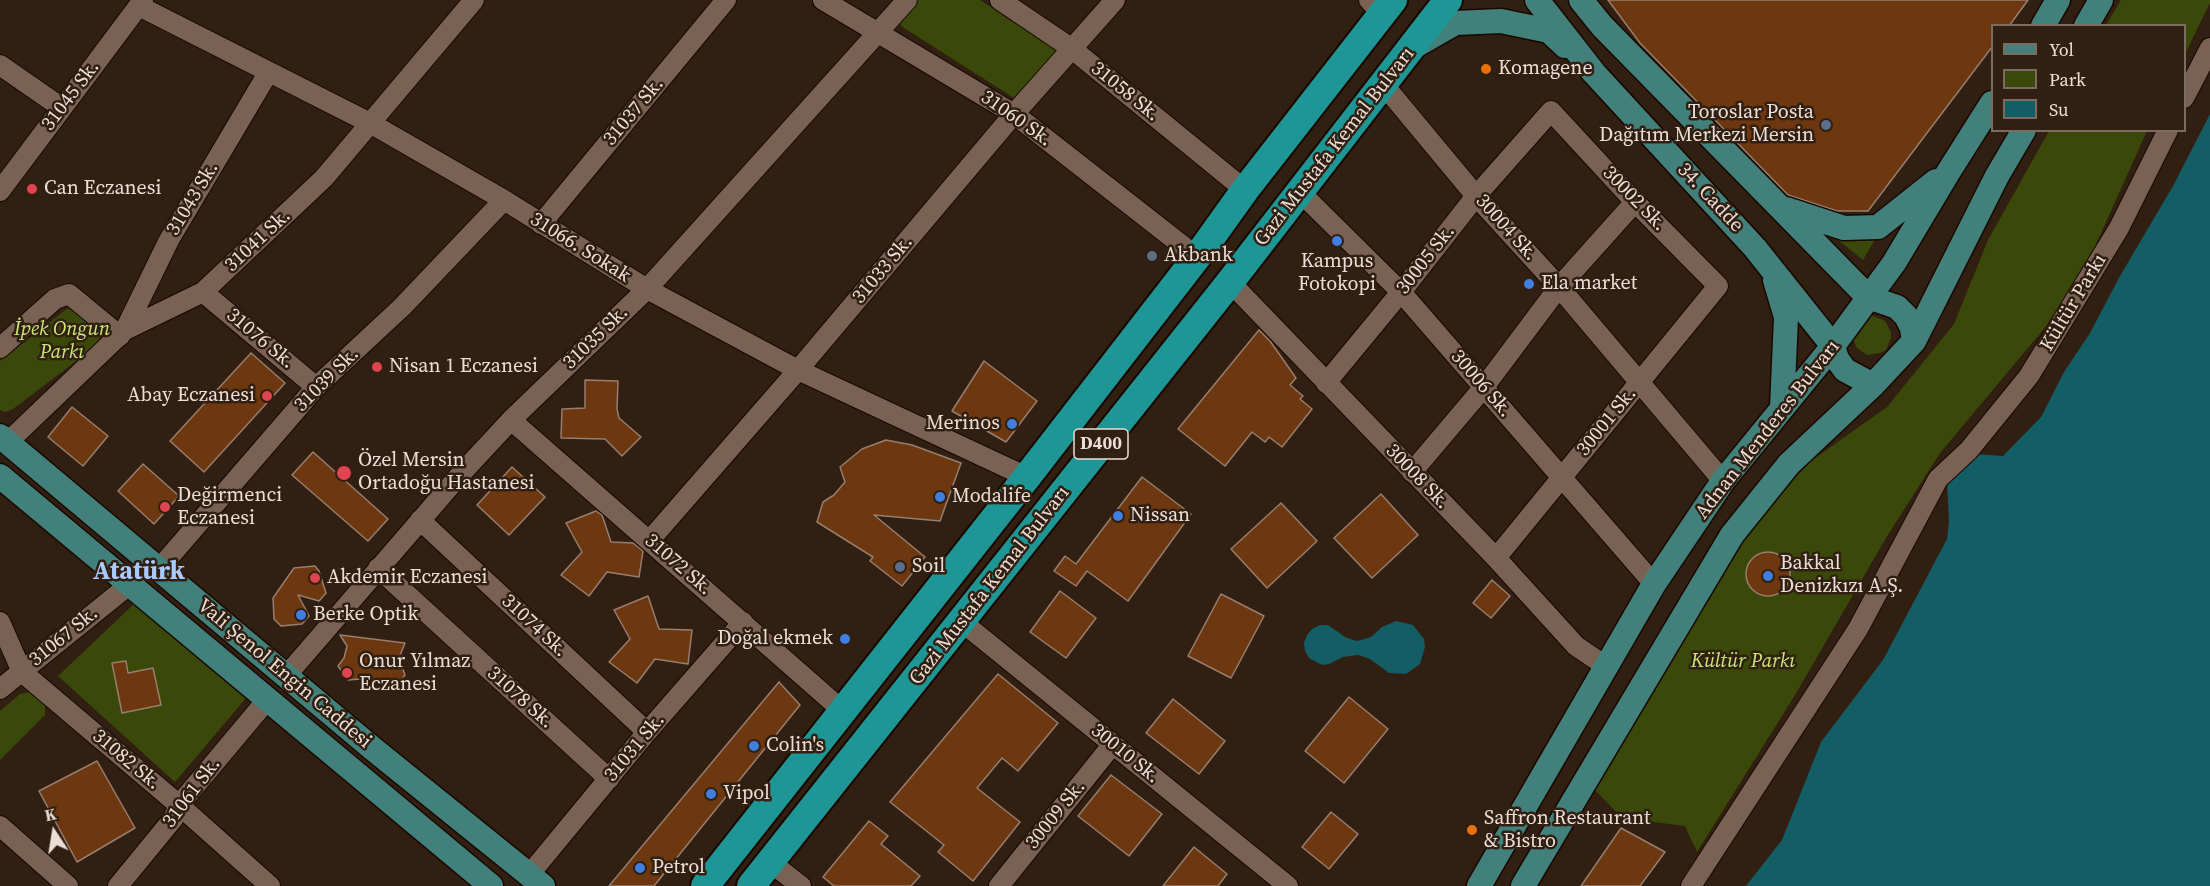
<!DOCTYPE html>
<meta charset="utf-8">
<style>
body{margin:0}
#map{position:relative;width:2210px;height:886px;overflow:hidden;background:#311f12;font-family:"Source Serif 4",serif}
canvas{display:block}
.legend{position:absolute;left:1991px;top:24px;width:195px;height:108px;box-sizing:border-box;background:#311f12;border:2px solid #7b6b60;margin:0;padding:8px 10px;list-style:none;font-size:18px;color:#ebded6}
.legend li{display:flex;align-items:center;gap:12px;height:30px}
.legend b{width:30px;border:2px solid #7b6b60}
.north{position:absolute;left:24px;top:802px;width:60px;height:60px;-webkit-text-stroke:4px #311f12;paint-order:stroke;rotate:348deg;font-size:16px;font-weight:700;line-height:24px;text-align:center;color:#ebded6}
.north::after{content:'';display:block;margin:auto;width:21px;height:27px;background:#ebded6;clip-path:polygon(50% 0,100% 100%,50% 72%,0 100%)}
</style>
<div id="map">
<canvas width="2210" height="886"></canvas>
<ul class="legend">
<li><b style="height:8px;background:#42817b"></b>Yol</li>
<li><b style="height:16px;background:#3a490a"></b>Park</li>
<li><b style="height:16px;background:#135d64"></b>Su</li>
</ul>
<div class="north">K</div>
</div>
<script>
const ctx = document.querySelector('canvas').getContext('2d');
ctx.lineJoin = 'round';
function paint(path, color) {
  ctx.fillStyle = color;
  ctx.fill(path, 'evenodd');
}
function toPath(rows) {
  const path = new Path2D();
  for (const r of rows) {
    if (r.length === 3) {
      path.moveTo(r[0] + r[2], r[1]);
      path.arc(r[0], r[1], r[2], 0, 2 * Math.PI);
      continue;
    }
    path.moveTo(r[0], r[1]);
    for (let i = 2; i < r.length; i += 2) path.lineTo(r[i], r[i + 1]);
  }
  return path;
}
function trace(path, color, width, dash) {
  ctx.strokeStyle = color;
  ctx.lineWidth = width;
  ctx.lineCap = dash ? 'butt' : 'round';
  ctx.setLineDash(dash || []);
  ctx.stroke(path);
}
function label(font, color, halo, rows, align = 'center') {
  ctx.font = font + ' "Source Serif 4",serif';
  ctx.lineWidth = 5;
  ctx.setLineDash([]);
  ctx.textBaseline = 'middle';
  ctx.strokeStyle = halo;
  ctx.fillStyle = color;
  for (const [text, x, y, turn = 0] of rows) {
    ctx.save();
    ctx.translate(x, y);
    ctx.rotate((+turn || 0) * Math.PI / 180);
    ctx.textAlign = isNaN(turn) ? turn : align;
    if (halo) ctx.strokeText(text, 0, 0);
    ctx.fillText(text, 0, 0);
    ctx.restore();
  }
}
const green = toPath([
 [917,0,980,0,1058,52,1023,95,1014,98,901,26,900,20],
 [2121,0,2210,0,2210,3,2185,54,2184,26,2106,25],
 [2049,131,2147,131,2074,293,1940,453,1886,538,1795,695,1697,852,1685,826,1622,818,1595,790,1745,535,1808,463,1887,407,1954,324,1988,240],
 [1881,229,1863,260,1838,240],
 [68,308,89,321,102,335,100,343,13,409,5,412,0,410,0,361],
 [1873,316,1885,321,1891,332,1891,338,1886,350,1880,353,1867,355,1857,348,1852,336,1866,317],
 [135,603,246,698,175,782,58,676],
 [30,692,45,704,45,715,0,760,0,711,20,694]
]);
const water = toPath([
 [2210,114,2210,886,1746,886,1782,840,1821,742,1883,660,1947,539,1949,521,1947,480,1973,454,2003,456,2041,417,2064,372,2090,333,2120,276,2173,186],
 [1396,621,1413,625,1424,639,1425,647,1420,664,1406,674,1389,673,1370,659,1358,655,1343,657,1329,664,1322,665,1309,658,1305,651,1304,643,1307,635,1312,629,1320,625,1328,625,1345,637,1357,641,1371,637,1382,627]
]);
const building = toPath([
 [1608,0,2028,0,2009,26,1992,26,1992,47,1868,211,1837,211,1788,195,1640,43,1608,0],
 [1259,330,1270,341,1296,378,1290,385,1303,396,1300,399,1312,409,1282,447,1269,437,1265,442,1252,432,1225,466,1178,429,1259,330],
 [251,353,285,383,204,472,170,441,251,353],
 [984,361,1037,401,1006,442,952,411,984,361],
 [585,380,618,381,617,409,619,418,641,437,622,456,605,439,561,438,562,409,585,408,585,380],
 [72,407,108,436,83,466,48,437,72,407],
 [886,440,912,445,961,463,940,521,874,515,925,557,902,586,870,561,873,557,817,522,823,502,834,495,845,482,840,467,862,449,886,440],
 [313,452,388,519,368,541,292,475,313,452],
 [143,464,179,496,154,524,118,491,143,464],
 [512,467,545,497,509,535,477,505,512,467],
 [1142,477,1191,514,1128,601,1087,571,1076,586,1054,571,1065,556,1076,564,1142,477],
 [1381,494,1418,535,1372,578,1334,538,1381,494],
 [1281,503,1317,541,1267,588,1231,549,1281,503],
 [596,511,602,515,611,542,633,543,643,551,639,577,607,572,589,596,561,575,582,552,566,523,596,511],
 [1768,574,22],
 [315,566,319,571,326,593,319,601,298,595,309,616,302,624,281,626,274,619,273,598,294,568,315,566],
 [1492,580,1510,596,1491,618,1473,603,1492,580],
 [1060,591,1096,618,1066,658,1030,632,1060,591],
 [1221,594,1264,616,1231,678,1188,656,1221,594],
 [648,596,659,629,692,630,688,664,655,659,637,683,609,662,630,639,614,610,648,596],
 [340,635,405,643,399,658,405,675,397,686,389,689,384,683,360,679,348,680,338,666,344,658,347,646,340,635],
 [126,661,128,673,153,668,161,705,122,713,112,663,126,661],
 [998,674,1058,723,1018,771,1002,758,977,788,1020,822,973,881,938,852,944,845,890,802,998,674],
 [779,682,800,705,654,886,609,886,779,682],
 [1349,697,1388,729,1344,783,1305,751,1349,697],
 [1173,699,1225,741,1199,774,1146,733,1173,699],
 [97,761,135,828,77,862,39,791,97,761],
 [1111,775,1162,814,1129,856,1078,816,1111,775],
 [1331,812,1358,834,1329,869,1302,847,1331,812],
 [869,821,888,836,881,844,920,876,911,886,834,886,823,877,869,821],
 [1621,828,1665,852,1640,886,1581,886,1621,828],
 [1194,847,1227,874,1218,886,1163,886,1194,847]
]);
const minor = toPath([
 [823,0,1014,114,1197,257],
 [1000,0,1071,48,1245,190],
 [1369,0,1382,14],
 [139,6,370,123,504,200,647,289,798,370,1027,477],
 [0,65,62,108],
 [1383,84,1476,196,1559,287,1723,481],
 [2184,98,2210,48],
 [0,191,143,0],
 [1300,192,1401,292,1654,584],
 [541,224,726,0],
 [1230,282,1496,558,1576,646,1607,667],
 [203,292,316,387],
 [125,330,169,240,268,73],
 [0,348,55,299,69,294,120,336],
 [1326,383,1401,292,1476,196,1551,111,1635,202,1718,286,1496,558],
 [511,420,843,711],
 [8,442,125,330,203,292,324,178,474,0],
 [1412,472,1484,387,1559,287,1635,202],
 [420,520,647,732],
 [650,540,798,370,1014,114,1115,0],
 [378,568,609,779],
 [159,569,316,387,402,307,504,200],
 [0,622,22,672,179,805,270,886],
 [962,622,1288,886],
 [286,676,458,477,511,420,647,289,907,0],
 [0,689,129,585],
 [0,826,68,886],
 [770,862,801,886],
 [529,875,647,732,743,622],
 [118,886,173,819,179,805,267,700],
 [999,886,1113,744],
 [1691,886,1858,629,1938,479,1969,450,2029,376,2119,228,2168,130]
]);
const major = toPath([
 [1537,0,1594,73,1755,248,1833,346,1837,359,1845,370,1873,385],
 [1581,0,1602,26,1868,297,1897,307,1906,316,1912,328,1914,341],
 [2043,26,2058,0],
 [2086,26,2101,0],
 [1415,46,1455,23,1501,21,1549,31,1565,46],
 [1786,209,1844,228,1878,227,1936,181],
 [1775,280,1786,317,1782,408],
 [0,436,372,748,543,886],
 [0,476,491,886],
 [1479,886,1654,584,1723,481,1833,346,1894,263,1949,171,1992,103],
 [1523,886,1732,535,1789,464,1873,385,1914,341,1997,176,2024,130]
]);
const highway = toPath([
 [705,886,1027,477,1197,257,1245,190,1393,0],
 [751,886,1230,282,1448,0]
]);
const markers = [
 [1486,69,6,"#e8710a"],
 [1826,125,6,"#5c6f8a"],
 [32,189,6,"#e0444e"],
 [1337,241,6,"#3f7fe0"],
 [1152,256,6,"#5c6f8a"],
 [1529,284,6,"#3f7fe0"],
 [377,367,6,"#e0444e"],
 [267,396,6,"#e0444e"],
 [1012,424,6,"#3f7fe0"],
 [344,473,8,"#e0444e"],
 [940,497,6,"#3f7fe0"],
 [165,507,6,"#e0444e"],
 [1118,516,6,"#3f7fe0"],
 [900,567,6,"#5c6f8a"],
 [1768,576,6,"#3f7fe0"],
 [315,578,6,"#e0444e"],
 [301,615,6,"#3f7fe0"],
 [845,639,6,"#3f7fe0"],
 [347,673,6,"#e0444e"],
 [754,746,6,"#3f7fe0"],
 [711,794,6,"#3f7fe0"],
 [1472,830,6,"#e8710a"],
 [640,868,6,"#3f7fe0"]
];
const shields = [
 [1101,444,54]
];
const shieldNames = [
 ["D400",1101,444]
];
const poiNames = [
 ["Komagene",1498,69],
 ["Toroslar Posta",1814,113,"right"],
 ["Dağıtım Merkezi Mersin",1814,136,"right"],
 ["Can Eczanesi",44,189],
 ["Akbank",1164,256],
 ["Kampus",1337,262,"center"],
 ["Fotokopi",1337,285,"center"],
 ["Ela market",1541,284],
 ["Nisan 1 Eczanesi",389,367],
 ["Abay Eczanesi",255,396,"right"],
 ["Merinos",1000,424,"right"],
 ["Özel Mersin",358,461],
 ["Ortadoğu Hastanesi",358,484],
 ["Değirmenci",177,496],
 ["Eczanesi",177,519],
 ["Modalife",952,497],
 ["Nissan",1130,516],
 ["Bakkal",1780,564],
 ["Denizkızı A.Ş.",1780,587],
 ["Soil",912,567],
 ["Akdemir Eczanesi",327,578],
 ["Berke Optik",313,615],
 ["Doğal ekmek",833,639,"right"],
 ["Onur Yılmaz",359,662],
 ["Eczanesi",359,685],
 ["Colin's",766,746],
 ["Vipol",723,794],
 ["Saffron Restaurant",1484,819],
 ["& Bistro",1484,842],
 ["Petrol",652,868]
];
const streetNames = [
 ["31058 Sk.",1125,92,39],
 ["31045 Sk.",71,96,-53],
 ["31037 Sk.",634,112,-50],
 ["31060 Sk.",1016,119,35],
 ["Gazi Mustafa Kemal Bulvarı",1335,147,-52],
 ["34. Cadde",1710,198,47],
 ["31043 Sk.",193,199,-59],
 ["30002 Sk.",1634,199,46],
 ["30004 Sk.",1506,228,48],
 ["31041 Sk.",258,241,-43],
 ["31066. Sokak",580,248,32],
 ["30005 Sk.",1426,260,-52],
 ["31033 Sk.",883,270,-50],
 ["Kültür Parkı",2074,303,-59],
 ["31035 Sk.",596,338,-44],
 ["31076 Sk.",260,339,40],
 ["31039 Sk.",327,380,-45],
 ["30006 Sk.",1481,384,49],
 ["30001 Sk.",1607,422,-51],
 ["Adnan Menderes Bulvarı",1768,430,-52],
 ["30008 Sk.",1417,477,46],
 ["31072 Sk.",678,565,41],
 ["Gazi Mustafa Kemal Bulvarı",990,586,-52],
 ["31074 Sk.",534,626,43],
 ["31067 Sk.",64,637,-39],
 ["Vali Şenol Engin Caddesi",284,674,40],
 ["31078 Sk.",520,698,42],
 ["31031 Sk.",635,748,-50],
 ["30010 Sk.",1125,754,39],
 ["31082 Sk.",126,760,40],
 ["31061 Sk.",192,793,-53],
 ["30009 Sk.",1056,815,-51]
];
const parkNames = [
 ["İpek Ongun",62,330],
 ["Parkı",62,353],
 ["Kültür Parkı",1743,662]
];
const districtNames = [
 ["Atatürk",139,572]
];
paint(green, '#3a490a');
paint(water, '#135d64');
paint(building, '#6d370f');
trace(building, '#967e70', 1.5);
trace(minor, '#180801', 22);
trace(major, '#180801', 27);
trace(highway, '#180801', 32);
trace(minor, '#796254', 20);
trace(major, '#42817b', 24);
trace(highway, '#1e9695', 28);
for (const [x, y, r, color] of markers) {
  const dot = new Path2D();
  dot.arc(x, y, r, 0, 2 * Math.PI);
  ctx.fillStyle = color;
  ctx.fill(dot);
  trace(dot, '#311f12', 2);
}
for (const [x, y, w] of shields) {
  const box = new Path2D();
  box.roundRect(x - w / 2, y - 15, w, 30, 4.5);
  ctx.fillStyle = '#311f12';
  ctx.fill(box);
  trace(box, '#ebded6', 1.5);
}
label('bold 18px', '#ebded6', null, shieldNames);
label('20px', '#ebded6', '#311f12', poiNames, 'left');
label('20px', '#ebded6', '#311f12', streetNames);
label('italic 20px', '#c8e877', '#311f12', parkNames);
label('bold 26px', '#a9cafd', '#311f12', districtNames);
</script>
